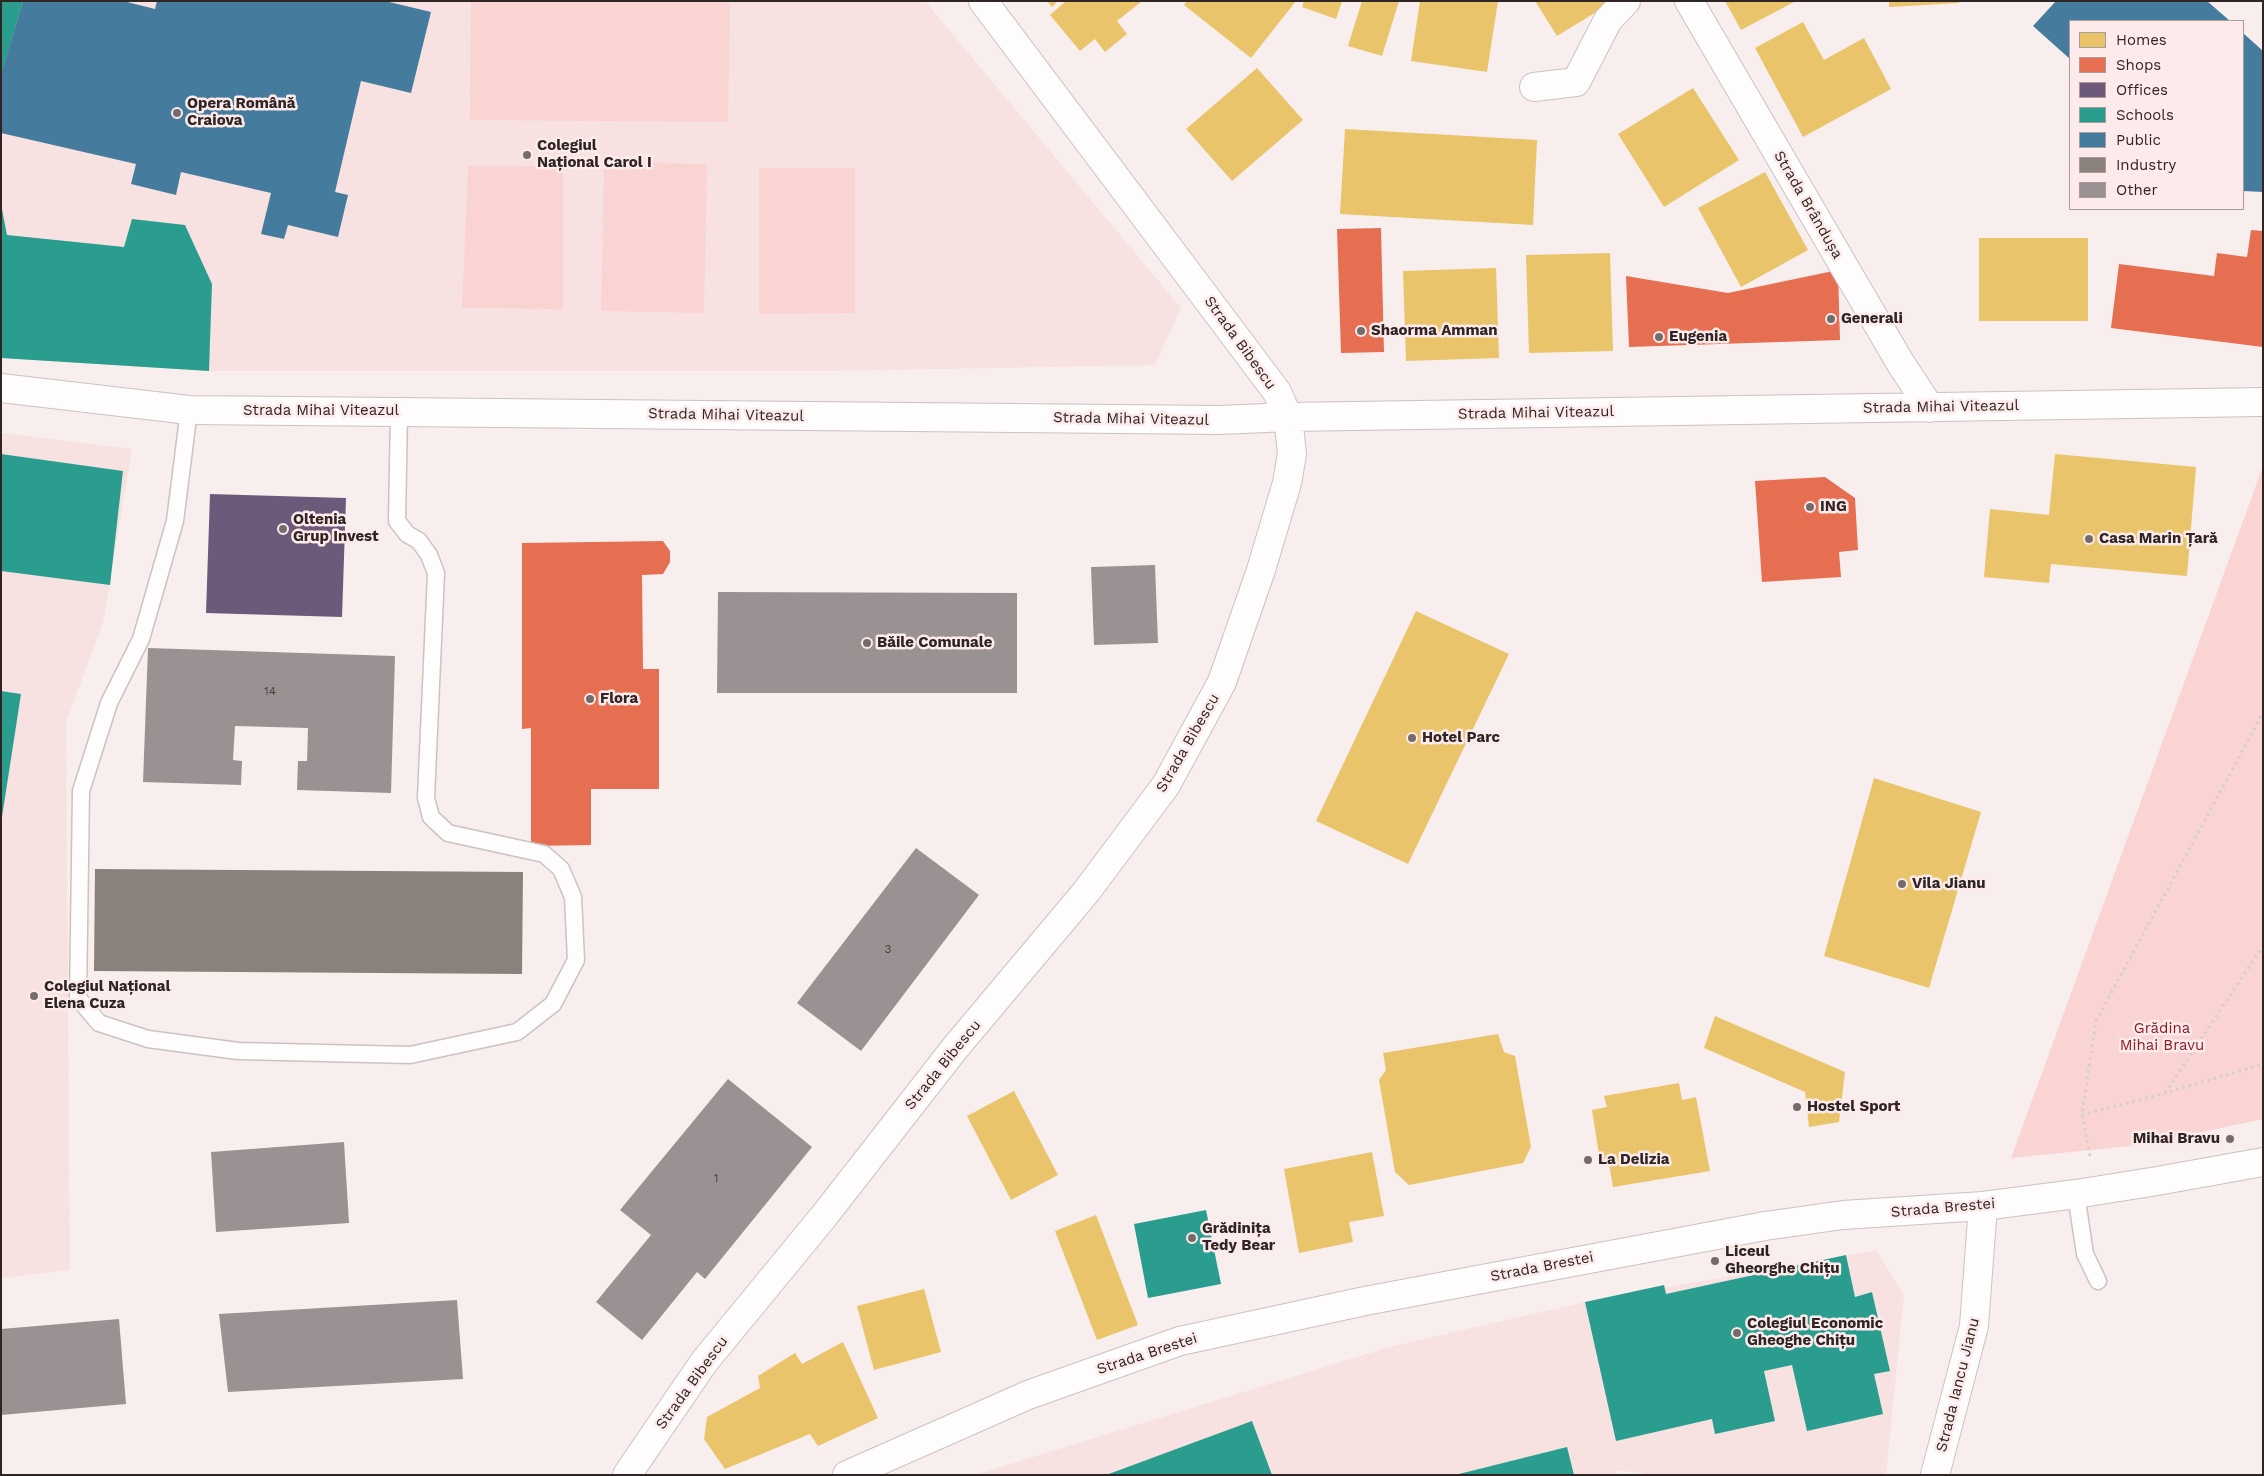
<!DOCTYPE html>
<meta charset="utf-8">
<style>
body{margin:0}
#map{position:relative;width:2264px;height:1476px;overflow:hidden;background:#f8eeee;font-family:"Work Sans",sans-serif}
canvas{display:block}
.frame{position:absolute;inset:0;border:2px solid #302525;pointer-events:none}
.legend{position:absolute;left:2069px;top:20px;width:175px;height:190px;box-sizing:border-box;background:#fcebea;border:1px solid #aa9c9b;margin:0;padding:6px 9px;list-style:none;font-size:15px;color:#302525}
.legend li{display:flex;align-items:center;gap:10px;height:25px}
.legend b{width:25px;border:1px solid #aa9c9b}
</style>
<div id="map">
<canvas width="2264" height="1476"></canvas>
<div class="frame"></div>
<ul class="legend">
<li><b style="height:14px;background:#e9c46a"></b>Homes</li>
<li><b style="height:14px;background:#e76f51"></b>Shops</li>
<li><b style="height:14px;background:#6d597a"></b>Offices</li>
<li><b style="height:14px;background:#2a9d8f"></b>Schools</li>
<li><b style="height:14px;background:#457b9d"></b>Public</li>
<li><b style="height:14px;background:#8a817c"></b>Industry</li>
<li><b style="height:14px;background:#9a9292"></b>Other</li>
</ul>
</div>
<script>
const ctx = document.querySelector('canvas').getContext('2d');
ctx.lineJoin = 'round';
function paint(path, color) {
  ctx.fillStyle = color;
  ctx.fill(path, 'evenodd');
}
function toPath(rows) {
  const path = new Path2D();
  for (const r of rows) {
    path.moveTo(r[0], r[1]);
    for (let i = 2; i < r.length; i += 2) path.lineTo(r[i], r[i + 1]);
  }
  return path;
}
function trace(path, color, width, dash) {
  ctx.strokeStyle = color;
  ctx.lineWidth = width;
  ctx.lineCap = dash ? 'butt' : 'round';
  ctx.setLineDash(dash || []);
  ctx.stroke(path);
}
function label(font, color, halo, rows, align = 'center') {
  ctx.font = font + ' "Work Sans",sans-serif';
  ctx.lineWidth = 5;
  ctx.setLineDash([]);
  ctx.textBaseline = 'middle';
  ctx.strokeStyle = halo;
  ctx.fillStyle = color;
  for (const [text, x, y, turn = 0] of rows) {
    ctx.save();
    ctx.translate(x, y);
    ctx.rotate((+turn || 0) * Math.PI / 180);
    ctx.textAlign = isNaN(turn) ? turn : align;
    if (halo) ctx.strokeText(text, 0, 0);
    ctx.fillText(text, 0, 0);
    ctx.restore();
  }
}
const built = toPath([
 [1,1,925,1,1181,308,1155,365,833,371,209,371,1,358],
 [1,433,132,449,103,623,66,722,70,1270,1,1278],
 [1876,1250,1904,1295,1886,1475,1653,1475,1618,1470,1616,1475,975,1475,1389,1347,1585,1302]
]);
const green = toPath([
 [471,1,730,1,728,122,470,120],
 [604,162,707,164,704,313,601,311],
 [468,166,563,166,563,309,462,308],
 [759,168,855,168,855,313,759,314],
 [2263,466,2263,1119,2141,1145,2011,1158]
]);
const homes = toPath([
 [1047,1,1058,1,1052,7],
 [1066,1,1140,1,1141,2,1117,21,1127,34,1105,52,1095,39,1080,51,1050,15],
 [1187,1,1296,1,1251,58,1184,5],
 [1304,1,1342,1,1336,19,1302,7],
 [1362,1,1399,1,1382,56,1348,46],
 [1420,1,1498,1,1487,72,1411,61],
 [1535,1,1614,1,1557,36],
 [1725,1,1796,1,1741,30],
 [1889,1,1959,1,1959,3,1889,7],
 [1803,22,1824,60,1864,38,1891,89,1803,137,1755,48],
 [1257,68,1303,120,1232,181,1186,129],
 [1693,88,1739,160,1664,207,1618,134],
 [1345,129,1537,140,1533,225,1340,214],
 [1765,172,1808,250,1741,287,1698,208],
 [1979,238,2088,238,2088,321,1979,321],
 [1610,253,1613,351,1529,353,1526,255],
 [1496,268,1499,358,1406,361,1403,271],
 [2055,454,2196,467,2187,576,2051,564,2049,583,1984,577,1990,509,2049,515],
 [1416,611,1509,654,1408,864,1316,821],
 [1874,778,1981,812,1929,988,1824,956],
 [1715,1016,1845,1072,1839,1122,1809,1127,1805,1092,1704,1048],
 [1498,1034,1504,1052,1515,1056,1531,1147,1523,1163,1409,1185,1395,1172,1379,1080,1386,1070,1383,1053],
 [1679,1083,1682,1100,1696,1097,1710,1171,1613,1187,1608,1159,1600,1161,1592,1110,1607,1107,1604,1096],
 [1014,1091,1058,1175,1011,1200,967,1116],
 [1372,1152,1384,1216,1349,1222,1353,1242,1299,1253,1284,1169],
 [1096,1215,1138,1325,1097,1340,1055,1231],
 [924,1289,941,1352,874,1370,857,1306],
 [843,1342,878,1418,818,1446,810,1434,725,1469,704,1439,707,1417,760,1388,758,1376,795,1353,802,1364]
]);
const shops = toPath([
 [1381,228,1384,352,1341,353,1337,229],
 [2251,230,2263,231,2263,347,2111,328,2119,264,2214,276,2217,253,2247,257],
 [1838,270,1840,340,1629,347,1626,276,1728,293],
 [1825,477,1855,498,1858,550,1839,552,1841,577,1762,582,1755,481],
 [663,541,670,551,670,562,663,574,642,575,643,669,659,669,659,789,591,789,591,845,531,846,531,728,522,729,522,543]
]);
const offices = toPath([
 [210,494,346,498,342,617,206,613]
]);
const schools = toPath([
 [1,1,23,1,2,73,1,73],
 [1,204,7,235,124,247,132,219,185,225,212,284,209,371,1,358],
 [1,454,123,471,110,585,1,571],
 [1,691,21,694,2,817,1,817],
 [1206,1210,1221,1284,1148,1298,1134,1224],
 [1846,1255,1855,1297,1872,1292,1890,1371,1874,1374,1883,1414,1807,1431,1792,1365,1764,1371,1775,1421,1715,1434,1712,1419,1616,1441,1585,1302,1664,1285,1666,1294],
 [1252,1421,1272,1475,1106,1475],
 [1567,1447,1574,1475,1459,1475,1459,1474]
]);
const public = toPath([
 [23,1,123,1,155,9,157,1,385,1,431,12,411,93,361,81,335,192,348,195,338,237,288,225,284,239,261,234,271,193,181,172,176,195,131,184,136,164,1,133,1,75],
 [2056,1,2207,1,2230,21,2070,21,2070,59,2033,26],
 [2243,33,2263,51,2263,192,2243,191]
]);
const industry = toPath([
 [95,869,523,872,522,974,94,971]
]);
const building = toPath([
 [1155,565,1158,643,1094,645,1091,567],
 [718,592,1017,593,1017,693,717,693],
 [148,648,395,656,391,793,297,790,298,761,307,761,308,728,235,726,233,760,242,761,241,785,143,782],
 [916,848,979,895,861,1051,797,1003],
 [728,1079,812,1147,705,1279,697,1272,642,1340,596,1302,651,1235,620,1210],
 [344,1142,349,1223,216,1232,211,1152],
 [457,1300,463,1379,228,1392,219,1314],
 [119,1319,126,1404,1,1415,1,1329]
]);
const path = toPath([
 [2165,1093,2263,946],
 [2082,1115,2165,1093,2263,1064],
 [2090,1156,2082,1115,2096,1021,2263,713]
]);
const service = toPath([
 [189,410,175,521,141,639,109,703,81,791,78,998,99,1023,148,1039,238,1051,410,1055,517,1032,553,1004,576,960,573,897,561,869,544,854,448,833,431,817,426,798,436,573,429,555,419,541,407,534,397,521,399,412],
 [2076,1194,2085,1254,2098,1281]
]);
const minor = toPath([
 [1534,87,1576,82,1608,20,1626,1]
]);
const tertiary = toPath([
 [1689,1,1901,364,1930,408],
 [1,388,189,410,1220,420,1288,417,2263,402],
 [627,1475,704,1362,824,1216,955,1048,1086,892,1166,785,1222,682,1261,570,1287,483,1292,454,1288,417,1277,392,983,1],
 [1935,1475,1974,1326,1983,1206]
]);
const secondary = toPath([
 [847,1475,1028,1395,1180,1341,1365,1301,1765,1226,1843,1215,1983,1206,2076,1194,2157,1181,2263,1162]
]);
const markers = [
 [177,113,5,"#766b6b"],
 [527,155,5,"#766b6b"],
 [1831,319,5,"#766b6b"],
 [1361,331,5,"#766b6b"],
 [1659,337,5,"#766b6b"],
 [1810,507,5,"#766b6b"],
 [283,529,5,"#766b6b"],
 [2089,539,5,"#766b6b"],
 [867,643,5,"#766b6b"],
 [590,699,5,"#766b6b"],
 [1412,738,5,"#766b6b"],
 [1902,884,5,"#766b6b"],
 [34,996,5,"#766b6b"],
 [1797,1107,5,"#766b6b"],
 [2230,1139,5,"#766b6b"],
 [1588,1160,5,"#766b6b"],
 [1192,1238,5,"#766b6b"],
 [1715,1261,5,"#766b6b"],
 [1737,1333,5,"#766b6b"]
];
const numberNames = [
 ["14",270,691],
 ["3",888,949],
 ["1",716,1178]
];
const poiNames = [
 ["Opera Română",187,104],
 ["Craiova",187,121],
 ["Colegiul",537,146],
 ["Național Carol I",537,163],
 ["Generali",1841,319],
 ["Shaorma Amman",1371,331],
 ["Eugenia",1669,337],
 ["ING",1820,507],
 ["Oltenia",293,520],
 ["Grup Invest",293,537],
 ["Casa Marin Țară",2099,539],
 ["Băile Comunale",877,643],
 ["Flora",600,699],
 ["Hotel Parc",1422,738],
 ["Vila Jianu",1912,884],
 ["Colegiul Național",44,987],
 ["Elena Cuza",44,1004],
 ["Hostel Sport",1807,1107],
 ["Mihai Bravu",2220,1139,"right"],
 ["La Delizia",1598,1160],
 ["Grădinița",1202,1229],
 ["Tedy Bear",1202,1246],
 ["Liceul",1725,1252],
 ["Gheorghe Chițu",1725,1269],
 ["Colegiul Economic",1747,1324],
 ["Gheoghe Chițu",1747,1341]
];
const streetNames = [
 ["Strada Brândușa",1808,205,60],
 ["Strada Bibescu",1240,343,54],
 ["Strada Mihai Viteazul",1941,407,-1],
 ["Strada Mihai Viteazul",321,411],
 ["Strada Mihai Viteazul",1536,413,-1],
 ["Strada Mihai Viteazul",726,415,1],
 ["Strada Mihai Viteazul",1131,419,1],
 ["Strada Bibescu",1188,743,-60],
 ["Strada Bibescu",943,1065,-51],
 ["Strada Brestei",1943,1208,-5],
 ["Strada Brestei",1542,1267,-11],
 ["Strada Brestei",1147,1354,-18],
 ["Strada Bibescu",692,1383,-54],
 ["Strada Iancu Jianu",1958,1385,-76]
];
const parkNames = [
 ["Grădina",2162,1029],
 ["Mihai Bravu",2162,1046]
];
paint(built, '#f7e2e1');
paint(green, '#fad4d2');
paint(homes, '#e9c46a');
paint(shops, '#e76f51');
paint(offices, '#6d597a');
paint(schools, '#2a9d8f');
paint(public, '#457b9d');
paint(industry, '#8a817c');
paint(building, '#9a9292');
trace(service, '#cbc2c2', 19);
trace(minor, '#cbc2c2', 30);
trace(tertiary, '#cbc2c2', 30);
trace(secondary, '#cbc2c2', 30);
trace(path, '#d4cfcf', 3, [2.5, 4]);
trace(service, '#fefcfc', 16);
trace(minor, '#fefcfc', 28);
trace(tertiary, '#fefcfc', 28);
trace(secondary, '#fefcfc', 28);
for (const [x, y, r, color] of markers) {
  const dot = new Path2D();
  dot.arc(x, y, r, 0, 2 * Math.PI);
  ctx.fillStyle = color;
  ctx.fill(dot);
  trace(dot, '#fcebea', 2);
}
label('12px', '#4a4040', null, numberNames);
label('bold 15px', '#302525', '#fcebea', poiNames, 'left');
label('15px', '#302525', '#fcebea', streetNames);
label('15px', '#8f1b27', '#fcebea', parkNames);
</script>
